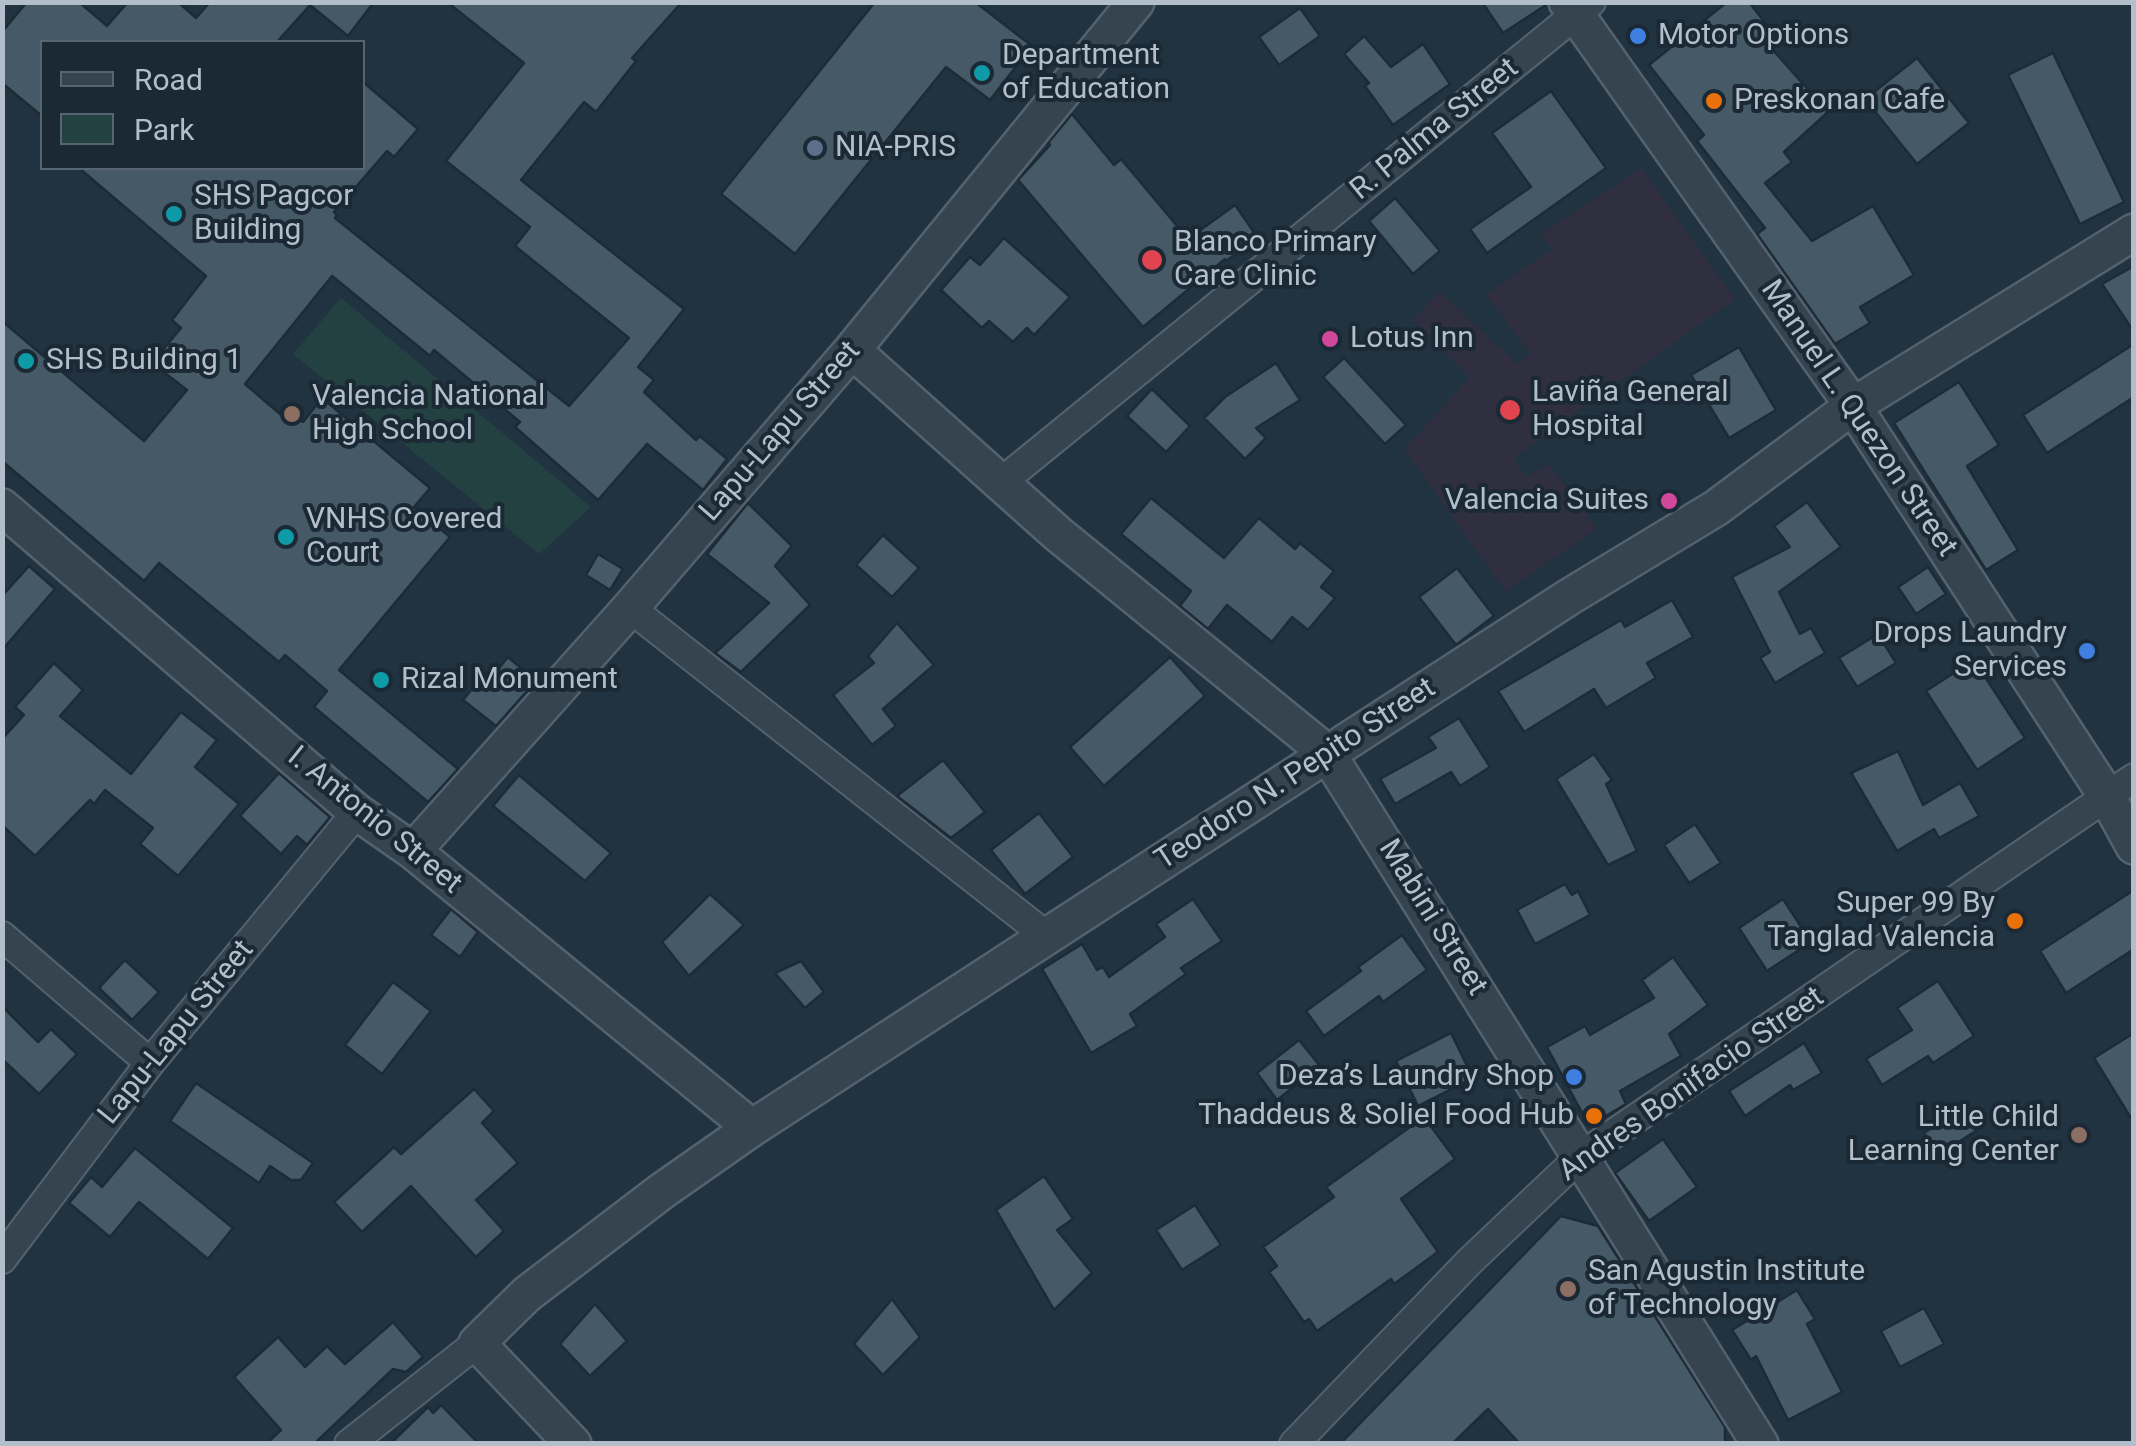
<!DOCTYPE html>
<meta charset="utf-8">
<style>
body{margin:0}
#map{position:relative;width:2136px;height:1446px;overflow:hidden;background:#213341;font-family:Roboto,sans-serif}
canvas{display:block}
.frame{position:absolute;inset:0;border:5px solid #b2bfcb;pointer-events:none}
.legend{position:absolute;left:40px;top:40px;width:325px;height:130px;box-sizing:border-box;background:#1b2935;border:2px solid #576571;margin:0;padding:12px 18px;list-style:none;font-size:30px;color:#b2bfcb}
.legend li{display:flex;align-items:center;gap:20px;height:50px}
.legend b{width:50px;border:2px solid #576571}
</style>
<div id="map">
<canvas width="2136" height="1446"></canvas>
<div class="frame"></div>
<ul class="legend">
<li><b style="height:12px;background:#364450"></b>Road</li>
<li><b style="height:28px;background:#244141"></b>Park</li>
</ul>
</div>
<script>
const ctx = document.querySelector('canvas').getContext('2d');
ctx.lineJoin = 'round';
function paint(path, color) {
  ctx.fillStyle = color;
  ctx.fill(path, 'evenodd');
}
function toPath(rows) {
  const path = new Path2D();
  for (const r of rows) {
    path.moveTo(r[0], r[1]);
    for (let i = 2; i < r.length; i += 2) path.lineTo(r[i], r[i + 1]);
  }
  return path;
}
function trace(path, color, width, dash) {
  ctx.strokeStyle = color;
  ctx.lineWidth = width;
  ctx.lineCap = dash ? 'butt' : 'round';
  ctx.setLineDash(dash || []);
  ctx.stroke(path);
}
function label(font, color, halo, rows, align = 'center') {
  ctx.font = font + ' Roboto,sans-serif';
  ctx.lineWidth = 8;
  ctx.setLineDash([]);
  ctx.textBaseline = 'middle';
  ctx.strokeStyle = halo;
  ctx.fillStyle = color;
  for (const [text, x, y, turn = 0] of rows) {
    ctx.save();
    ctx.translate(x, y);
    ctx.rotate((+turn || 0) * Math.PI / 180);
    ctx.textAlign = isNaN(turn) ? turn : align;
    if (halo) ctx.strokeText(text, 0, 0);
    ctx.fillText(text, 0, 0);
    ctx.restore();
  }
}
const medical = toPath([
 [1641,168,1735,299,1514,458,1526,477,1549,464,1597,528,1506,592,1404,449,1470,377,1414,320,1439,291,1517,364,1531,354,1486,295,1552,249,1540,235]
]);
const green = toPath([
 [341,298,591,507,539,554,293,354]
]);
const building = toPath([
 [27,2,79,2,107,26,128,2,178,2,196,18,210,2,374,2,348,36,310,5,277,42,42,42,42,116,2,83,2,32,27,2],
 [447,2,682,2,632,58,636,61,596,112,584,102,521,180,684,309,638,367,654,380,644,392,696,440,700,436,727,459,703,490,647,444,598,500,515,427,520,422,434,350,430,356,332,276,245,384,287,420,293,413,303,422,322,398,430,488,414,507,450,537,339,670,458,769,428,802,314,707,327,691,285,655,279,662,159,563,144,581,2,461,2,321,144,441,187,390,152,363,181,328,172,320,206,276,79,168,362,168,362,81,418,129,394,157,387,151,334,212,337,215,335,218,569,406,629,338,515,246,530,227,446,161,524,63,447,2],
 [875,2,975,2,1032,46,990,100,946,67,795,254,721,194,875,2],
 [1482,2,1546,2,1546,5,1503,33,1482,2],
 [1727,2,1749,2,1780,42,1772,49,1828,112,1784,152,1792,162,1765,183,1812,241,1873,206,1914,275,1860,307,1870,323,1835,344,1757,234,1765,228,1697,141,1704,135,1649,65,1727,2],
 [1300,8,1320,36,1279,65,1259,37,1300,8],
 [1364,36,1391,67,1423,44,1450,84,1393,125,1365,86,1369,83,1344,54,1364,36],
 [2053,53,2124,202,2080,224,2008,75,2053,53],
 [1917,58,1969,123,1917,164,1865,99,1917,58],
 [1551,91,1606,168,1487,253,1470,229,1531,187,1492,133,1551,91],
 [1072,114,1114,165,1121,159,1188,239,1235,205,1258,238,1226,261,1225,259,1143,327,1018,180,1050,145,1048,143,1072,114],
 [1395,198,1440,251,1413,274,1369,221,1395,198],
 [1004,238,1070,297,1034,335,1027,328,1013,342,989,321,982,328,941,290,970,257,980,265,1004,238],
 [2134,266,2134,332,2102,284,2134,266],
 [2134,344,2134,397,2047,453,2023,415,2134,344],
 [1739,347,1776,410,1729,438,1691,375,1739,347],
 [1344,358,1406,425,1385,444,1323,377,1344,358],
 [1276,363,1300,400,1256,428,1266,438,1245,459,1204,418,1225,397,1276,363],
 [1959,382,1999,445,1967,466,2018,550,1986,570,1894,423,1959,382],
 [1152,389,1190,426,1166,452,1127,416,1152,389],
 [1151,498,1224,558,1259,518,1295,549,1300,543,1334,571,1321,587,1335,598,1308,630,1292,617,1272,642,1227,605,1208,629,1180,606,1191,591,1121,534,1151,498],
 [1807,502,1841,547,1779,592,1800,634,1811,628,1825,653,1775,683,1760,658,1770,652,1732,577,1790,547,1774,526,1807,502],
 [748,503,792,546,775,566,810,605,741,672,715,653,769,603,707,554,748,503],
 [883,535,919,568,892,597,856,565,883,535],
 [598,554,623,569,610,590,586,575,598,554],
 [29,566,55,589,2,650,2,596,29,566],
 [1928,567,1946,594,1916,614,1898,587,1928,567],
 [1457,568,1494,616,1456,645,1419,597,1457,568],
 [1672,600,1693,637,1647,663,1656,678,1606,708,1594,689,1524,732,1498,691,1621,620,1625,627,1672,600],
 [897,623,934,665,883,709,896,726,872,745,833,695,874,663,868,656,897,623],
 [1878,634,1896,663,1857,687,1839,658,1878,634],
 [508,657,536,681,496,726,463,700,480,679,486,684,508,657],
 [1170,657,1205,696,1104,786,1070,747,1170,657],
 [1974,660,2025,738,1977,770,1926,691,1974,660],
 [54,663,83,690,60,716,131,774,181,712,217,740,195,767,239,804,178,876,140,844,153,828,105,790,94,804,90,800,35,856,2,825,2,739,24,715,15,707,54,663],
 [1459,718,1490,767,1460,786,1451,772,1395,804,1380,779,1436,748,1428,737,1459,718],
 [1898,751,1923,805,1960,783,1979,816,1939,838,1934,829,1897,851,1851,773,1898,751],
 [1594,754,1612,780,1606,784,1637,851,1608,865,1556,779,1594,754],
 [943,760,985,812,951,838,897,796,943,760],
 [279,773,330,817,307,845,297,836,281,854,240,816,279,773],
 [519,775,611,853,585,881,493,806,519,775],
 [1039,813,1073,857,1025,894,991,850,1039,813],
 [1695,824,1721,863,1689,883,1664,845,1695,824],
 [1565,884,1572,895,1578,891,1590,915,1535,944,1517,910,1565,884],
 [2134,890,2134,949,2066,993,2040,951,2134,890],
 [710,894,744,925,689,976,662,942,710,894],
 [1193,899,1222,941,1181,968,1186,974,1130,1014,1137,1026,1091,1053,1042,969,1082,944,1097,970,1103,967,1109,977,1165,937,1156,924,1193,899],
 [1783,899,1811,942,1767,971,1739,928,1783,899],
 [451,909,478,932,460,957,431,935,451,909],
 [1402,935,1427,970,1383,1002,1379,996,1324,1036,1306,1011,1361,971,1358,967,1402,935],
 [1673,957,1708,1005,1669,1034,1681,1056,1620,1091,1626,1104,1589,1126,1547,1047,1585,1026,1590,1035,1654,998,1642,980,1673,957],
 [125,960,159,992,132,1020,99,988,125,960],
 [801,961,824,992,805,1008,775,973,801,961],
 [1938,981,1974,1036,1933,1063,1928,1056,1882,1085,1866,1059,1912,1030,1897,1008,1938,981],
 [393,982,431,1011,382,1074,345,1045,393,982],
 [2,1006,38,1042,51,1029,77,1054,39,1094,2,1059,2,1006],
 [1451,1033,1473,1078,1418,1106,1396,1061,1451,1033],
 [2134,1033,2134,1123,2094,1058,2134,1033],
 [1299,1040,1320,1066,1277,1100,1257,1073,1299,1040],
 [1804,1043,1822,1073,1793,1090,1790,1085,1745,1116,1729,1091,1804,1043],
 [196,1083,313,1163,301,1180,291,1180,270,1166,259,1183,170,1121,196,1083],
 [474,1089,494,1111,482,1123,518,1163,476,1200,504,1231,476,1257,411,1186,362,1232,334,1202,394,1147,401,1154,474,1089],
 [1965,1107,1979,1129,1938,1155,1924,1133,1965,1107],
 [1424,1117,1455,1159,1401,1199,1438,1252,1394,1284,1391,1279,1317,1331,1309,1319,1304,1322,1269,1272,1277,1266,1263,1247,1334,1197,1326,1187,1424,1117],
 [1663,1139,1697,1187,1649,1221,1615,1173,1663,1139],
 [135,1148,233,1228,208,1259,139,1202,110,1237,69,1203,91,1177,102,1187,135,1148],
 [1044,1176,1073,1219,1057,1230,1092,1273,1054,1310,996,1210,1044,1176],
 [1195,1205,1221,1245,1182,1270,1156,1230,1195,1205],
 [1561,1216,1598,1226,1725,1427,1725,1444,1520,1444,1488,1409,1452,1444,1340,1444,1561,1216],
 [1797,1290,1815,1319,1807,1324,1842,1392,1788,1420,1756,1356,1751,1360,1732,1330,1797,1290],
 [892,1299,920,1337,883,1375,854,1344,892,1299],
 [595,1304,627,1341,590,1376,560,1344,595,1304],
 [1924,1308,1944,1344,1900,1367,1881,1331,1924,1308],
 [393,1322,423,1357,406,1372,393,1369,314,1444,266,1444,281,1430,234,1377,278,1337,305,1367,327,1346,345,1364,393,1322],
 [441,1405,479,1444,390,1444,428,1407,433,1413,441,1405]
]);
const minor = toPath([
 [999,484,1591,2],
 [630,608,1049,938],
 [2,936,150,1063],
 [2,1259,150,1063,357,812],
 [349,1444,477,1343],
 [1294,1444,1470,1261,1581,1156,2134,778]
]);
const tertiary = toPath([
 [1567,2,1853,406,2106,795,2134,846],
 [852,350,1058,534,1327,753,1760,1444],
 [2,507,357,812,413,851,752,1128],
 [413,851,630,608,852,350,1136,2],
 [573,1444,477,1343,527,1294,662,1191,752,1128,1569,597,1716,508,1853,406,2134,232]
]);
const markers = [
 [1638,36,10,"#3f7fe0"],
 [982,73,10,"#0f9aa8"],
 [1714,101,10,"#e8710a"],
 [815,148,10,"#5c6f8a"],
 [174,214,10,"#0f9aa8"],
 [1152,260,12,"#e0444e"],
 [1330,339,10,"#d1479c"],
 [26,361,10,"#0f9aa8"],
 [1510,410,12,"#e0444e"],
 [292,414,10,"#8d6e63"],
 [1669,501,10,"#d1479c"],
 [286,537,10,"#0f9aa8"],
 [2087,651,10,"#3f7fe0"],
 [381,680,10,"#0f9aa8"],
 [2015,921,10,"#e8710a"],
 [1574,1077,10,"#3f7fe0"],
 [1594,1116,10,"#e8710a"],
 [2079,1135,10,"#8d6e63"],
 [1568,1289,10,"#8d6e63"]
];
const poiNames = [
 ["Motor Options",1658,36],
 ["Department",1002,56],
 ["of Education",1002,90],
 ["Preskonan Cafe",1734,101],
 ["NIA-PRIS",835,148],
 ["SHS Pagcor",194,197],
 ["Building",194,231],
 ["Blanco Primary",1174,243],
 ["Care Clinic",1174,277],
 ["Lotus Inn",1350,339],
 ["SHS Building 1",46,361],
 ["Laviña General",1532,393],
 ["Hospital",1532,427],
 ["Valencia National",312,397],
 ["High School",312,431],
 ["Valencia Suites",1649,501,"right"],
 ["VNHS Covered",306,520],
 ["Court",306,554],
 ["Drops Laundry",2067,634,"right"],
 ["Services",2067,668,"right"],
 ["Rizal Monument",401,680],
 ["Super 99 By",1995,904,"right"],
 ["Tanglad Valencia",1995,938,"right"],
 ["Deza’s Laundry Shop",1554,1077,"right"],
 ["Thaddeus & Soliel Food Hub",1574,1116,"right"],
 ["Little Child",2059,1118,"right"],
 ["Learning Center",2059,1152,"right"],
 ["San Agustin Institute",1588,1272],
 ["of Technology",1588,1306]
];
const streetNames = [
 ["R. Palma Street",1435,130,-39],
 ["Manuel L. Quezon Street",1858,419,56],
 ["Lapu-Lapu Street",781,432,-49],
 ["Teodoro N. Pepito Street",1296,775,-33],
 ["I. Antonio Street",374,821,39],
 ["Mabini Street",1432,918,58],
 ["Lapu-Lapu Street",177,1033,-51],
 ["Andres Bonifacio Street",1692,1085,-35]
];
paint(medical, '#2f2f40');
paint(green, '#244141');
paint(building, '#455967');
trace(building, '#1d2b37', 2.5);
trace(minor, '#54626e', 32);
trace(tertiary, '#54626e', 40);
trace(minor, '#364450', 28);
trace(tertiary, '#364450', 35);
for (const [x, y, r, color] of markers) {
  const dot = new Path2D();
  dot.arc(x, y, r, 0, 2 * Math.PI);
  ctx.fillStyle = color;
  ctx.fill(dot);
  trace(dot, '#1b2935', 4);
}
label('30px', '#b2bfcb', '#1b2935', poiNames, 'left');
label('30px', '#b2bfcb', '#1b2935', streetNames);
</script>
